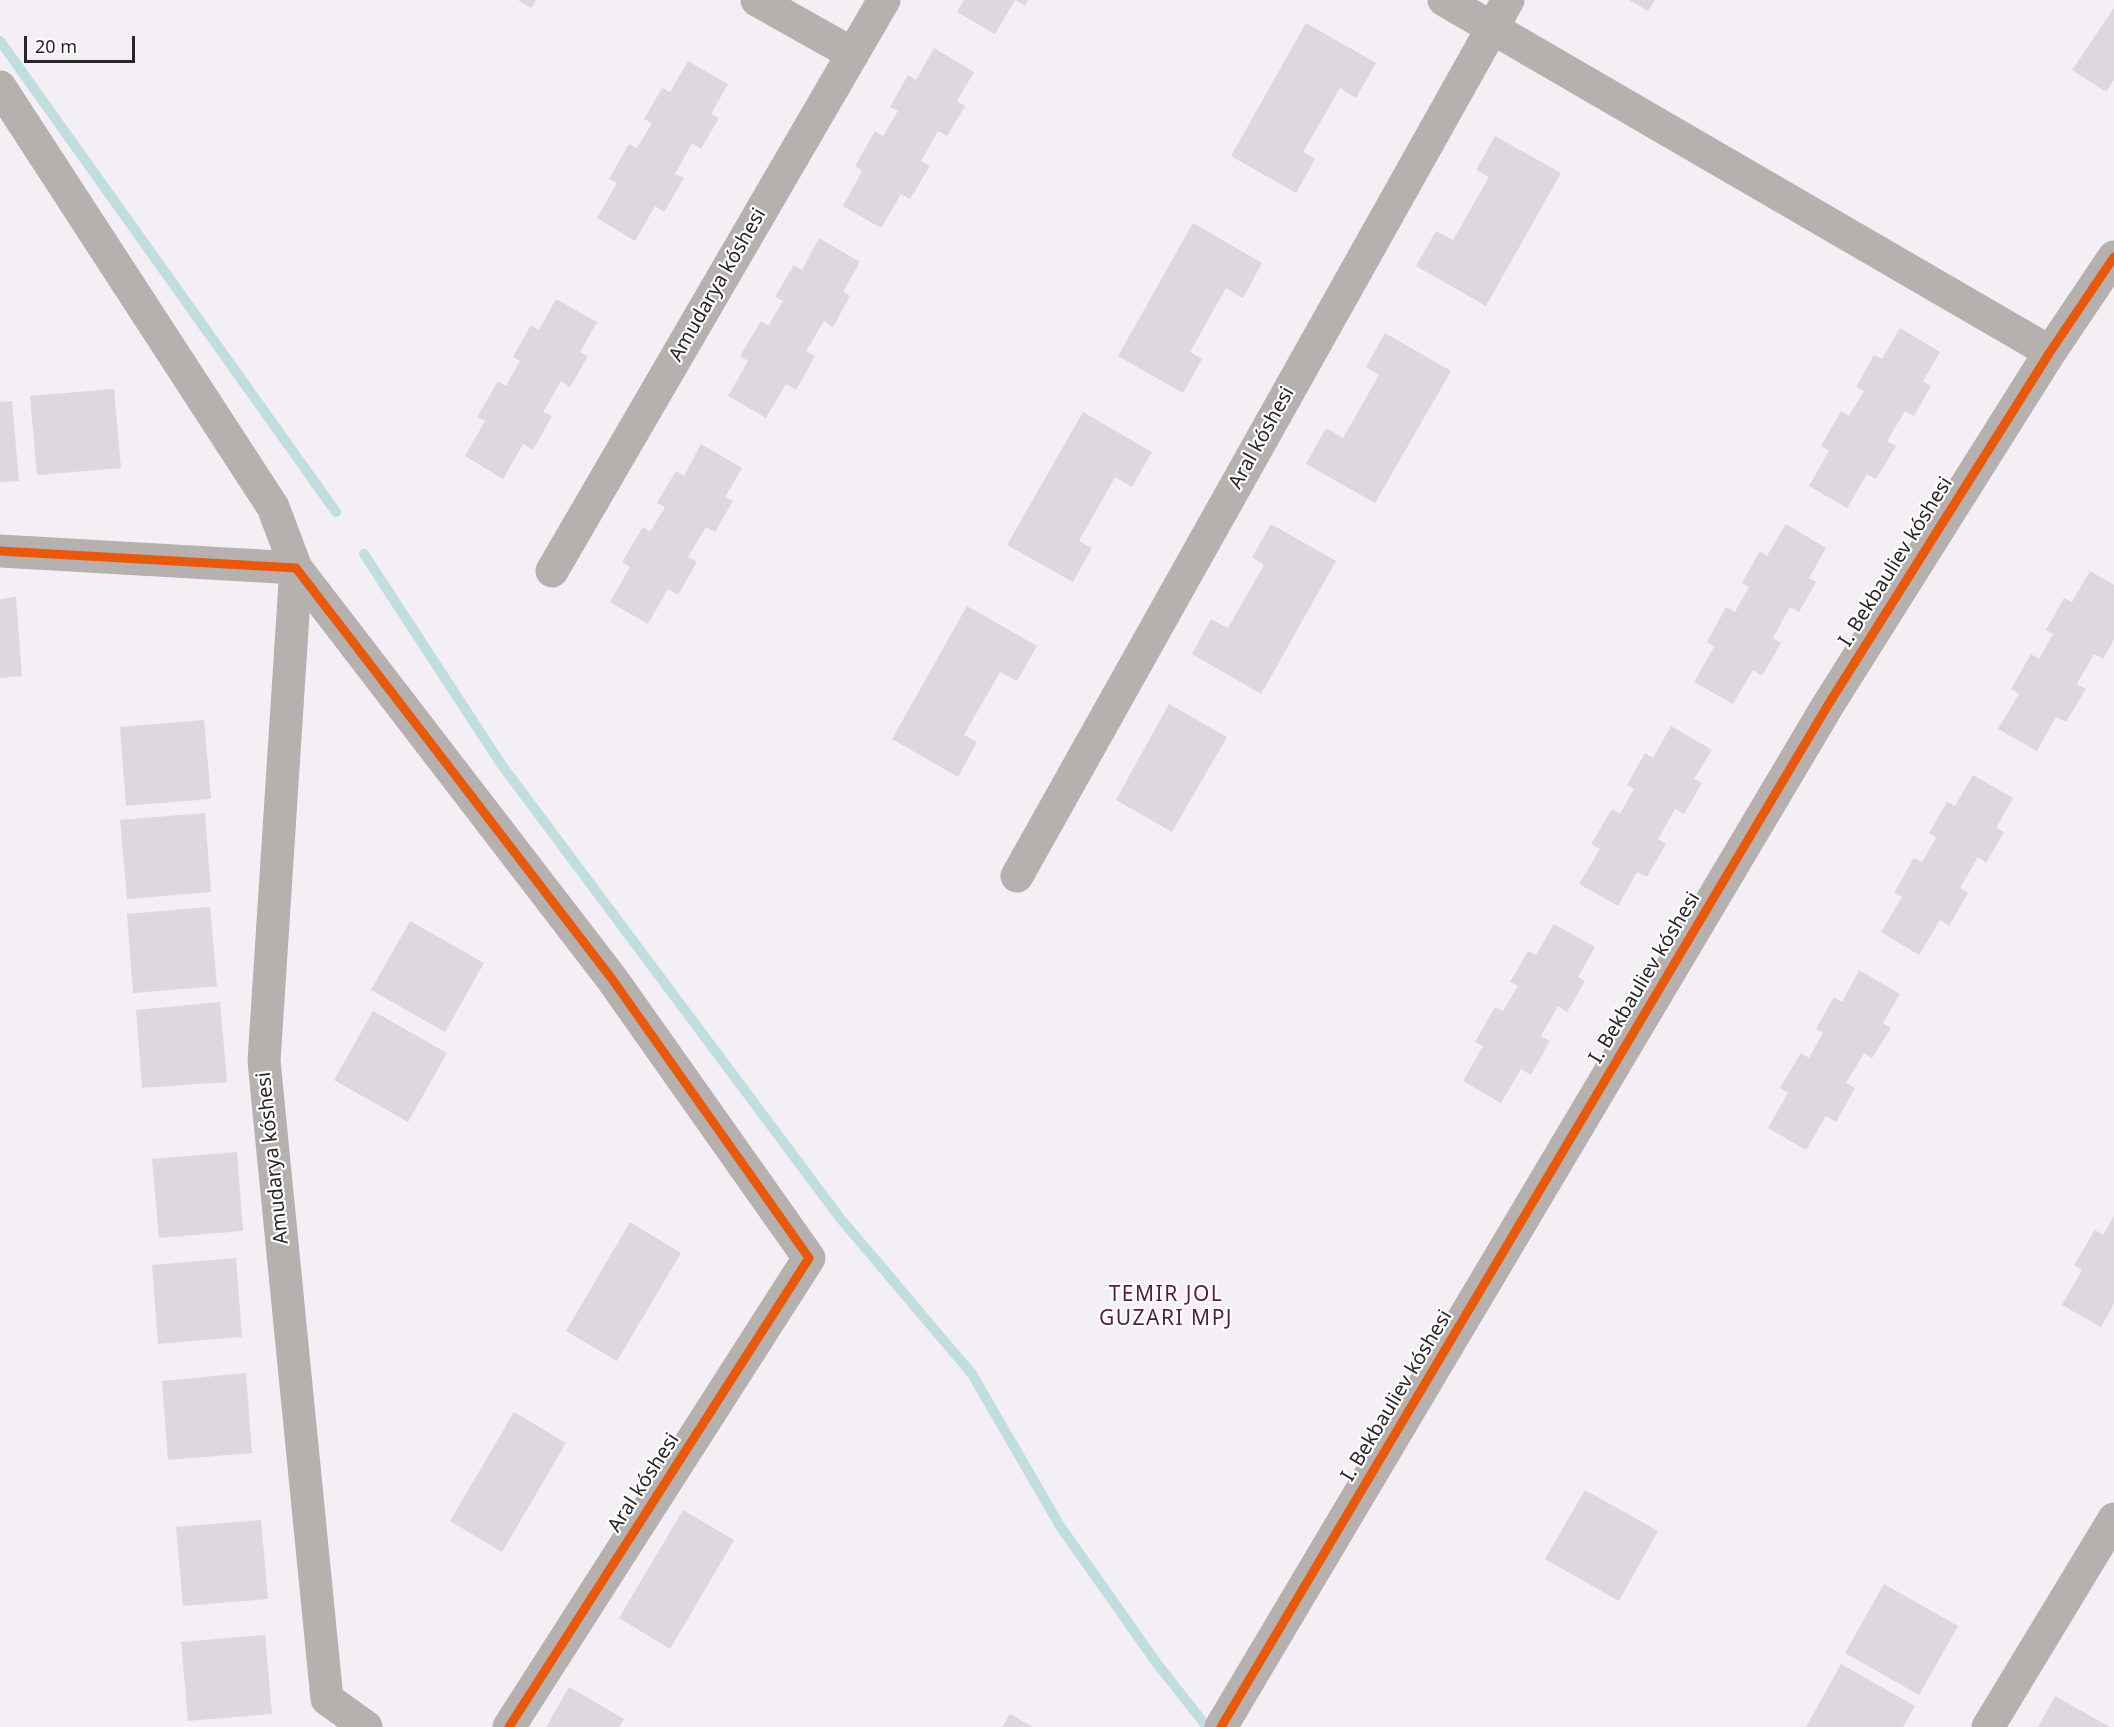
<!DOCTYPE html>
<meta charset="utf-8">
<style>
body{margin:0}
#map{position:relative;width:2114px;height:1727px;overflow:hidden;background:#f4eff4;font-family:"Noto Sans",sans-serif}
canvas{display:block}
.scale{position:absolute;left:24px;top:36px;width:111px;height:27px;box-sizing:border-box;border:3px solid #282428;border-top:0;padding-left:8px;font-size:18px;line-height:21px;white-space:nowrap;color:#282428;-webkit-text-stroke:4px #fff;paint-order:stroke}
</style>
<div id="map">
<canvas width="2114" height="1727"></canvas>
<div class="scale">20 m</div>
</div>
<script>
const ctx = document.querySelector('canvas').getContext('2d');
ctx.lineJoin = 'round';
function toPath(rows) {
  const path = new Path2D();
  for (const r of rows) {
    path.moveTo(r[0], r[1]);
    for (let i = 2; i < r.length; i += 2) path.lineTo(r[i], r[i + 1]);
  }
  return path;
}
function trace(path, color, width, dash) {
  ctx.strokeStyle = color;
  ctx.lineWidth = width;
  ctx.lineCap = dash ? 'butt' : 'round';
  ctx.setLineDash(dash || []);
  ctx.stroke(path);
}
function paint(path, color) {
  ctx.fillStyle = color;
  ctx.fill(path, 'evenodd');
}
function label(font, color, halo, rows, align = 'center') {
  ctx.font = font + ' "Noto Sans",sans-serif';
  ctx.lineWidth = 4.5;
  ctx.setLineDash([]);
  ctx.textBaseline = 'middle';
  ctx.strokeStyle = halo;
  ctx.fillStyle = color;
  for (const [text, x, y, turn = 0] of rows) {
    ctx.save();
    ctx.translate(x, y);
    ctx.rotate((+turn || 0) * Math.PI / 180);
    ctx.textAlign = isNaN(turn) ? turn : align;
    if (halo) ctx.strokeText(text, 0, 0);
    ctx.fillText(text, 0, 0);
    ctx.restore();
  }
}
const stream = toPath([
 [0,41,336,512],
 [364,554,501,764,840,1218,972,1374,1060,1526,1158,1665,1204,1723]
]);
const building = toPath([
 [518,0,536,0,531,8],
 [964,0,1028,0,1025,6,1015,0,995,34,957,12],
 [1629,0,1655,0,1648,11],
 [2114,8,2114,80,2106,92,2072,70],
 [1306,23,1376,63,1356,98,1340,88,1303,152,1315,159,1296,193,1231,156],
 [934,48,974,72,957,101,965,106,947,136,938,131,921,161,930,166,910,199,901,194,881,228,843,206,862,171,855,166,875,131,883,136,898,111,890,107,908,75,916,80],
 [688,61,728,84,711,114,719,118,701,149,692,143,675,174,684,178,664,212,655,206,635,241,597,218,617,183,609,179,629,144,637,148,652,123,644,119,662,88,670,92],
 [1495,136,1561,173,1486,306,1416,266,1436,231,1453,240,1489,177,1476,170],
 [1193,223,1262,263,1243,298,1226,288,1190,352,1202,359,1183,393,1118,356],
 [819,238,860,262,843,292,850,296,833,327,824,321,806,351,815,356,796,390,786,384,766,418,728,396,748,361,740,356,761,321,768,326,783,301,775,297,794,265,802,270],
 [556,299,597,322,580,352,588,356,570,387,561,381,543,412,552,416,533,450,523,444,503,479,465,456,485,421,477,417,498,381,506,386,520,361,513,357,531,325,539,330],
 [1900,328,1940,352,1923,381,1931,386,1914,416,1905,411,1887,441,1896,446,1876,479,1867,474,1847,508,1809,486,1829,451,1821,446,1841,411,1849,416,1864,391,1856,387,1874,355,1882,359],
 [1385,333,1451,371,1375,503,1306,464,1326,428,1343,438,1379,375,1366,367],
 [114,389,121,468,37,475,30,396],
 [12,401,19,481,0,482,0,402],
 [1083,412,1152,452,1132,487,1115,477,1079,541,1092,548,1073,582,1007,545],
 [701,444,742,468,725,497,733,501,715,532,706,527,688,557,697,562,678,595,668,589,648,624,610,602,630,567,622,562,643,527,650,532,665,507,657,503,676,471,684,476],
 [1271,524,1336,561,1261,694,1192,654,1211,619,1228,628,1264,565,1252,557],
 [1786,524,1826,548,1809,578,1816,582,1799,612,1790,607,1773,638,1781,643,1762,676,1753,670,1733,704,1694,682,1714,647,1707,642,1726,607,1735,612,1749,587,1742,583,1760,551,1767,556],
 [2090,571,2114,585,2114,640,2103,659,2094,654,2077,684,2086,689,2066,722,2056,717,2037,751,1998,729,2019,694,2011,689,2031,654,2039,659,2053,634,2046,630,2064,598,2072,602],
 [16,597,22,676,0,678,0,599],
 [967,606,1037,646,1017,681,1000,672,964,735,977,742,958,777,892,739],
 [1169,704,1227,737,1172,832,1116,800],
 [204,720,211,799,126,806,120,727],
 [1671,726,1712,750,1694,779,1702,783,1684,814,1675,809,1658,839,1666,844,1647,877,1637,872,1618,906,1579,884,1600,849,1591,844,1612,809,1620,814,1634,789,1627,785,1645,753,1653,758],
 [1973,775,2013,798,1996,828,2004,832,1986,863,1978,857,1960,888,1968,893,1949,926,1940,920,1919,955,1881,932,1902,897,1894,893,1914,858,1922,862,1936,838,1929,833,1947,802,1955,806],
 [205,813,211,892,127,899,120,820],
 [210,907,217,986,133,993,127,914],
 [410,921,484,963,445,1032,371,990],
 [1554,924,1595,947,1578,977,1585,981,1567,1012,1558,1006,1541,1036,1550,1041,1531,1075,1521,1069,1501,1103,1463,1081,1483,1046,1475,1042,1495,1007,1503,1011,1518,986,1510,982,1528,951,1536,955],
 [1859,970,1900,994,1883,1023,1891,1028,1872,1058,1864,1053,1846,1083,1855,1088,1836,1122,1826,1116,1806,1150,1768,1128,1788,1093,1780,1088,1801,1053,1809,1058,1823,1033,1816,1029,1834,997,1842,1002],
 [220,1002,227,1082,142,1088,136,1010],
 [373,1011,447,1053,408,1122,334,1080],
 [237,1152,243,1231,159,1238,152,1159],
 [2114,1216,2114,1304,2101,1327,2062,1305,2082,1270,2074,1265,2095,1230,2103,1235],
 [630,1222,681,1253,617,1361,566,1331],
 [236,1258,242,1337,158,1344,152,1265],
 [246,1373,252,1453,168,1460,162,1381],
 [514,1412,566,1443,502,1552,450,1521],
 [1585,1490,1658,1531,1619,1601,1545,1559],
 [683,1510,734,1540,670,1649,619,1618],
 [261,1520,268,1599,183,1606,176,1527],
 [1884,1584,1958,1626,1919,1695,1845,1653],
 [265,1635,272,1714,188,1721,181,1642],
 [1841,1664,1915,1706,1903,1727,1806,1727],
 [569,1687,624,1719,619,1727,546,1727],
 [2055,1696,2110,1727,2038,1727],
 [1010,1714,1033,1727,1002,1727]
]);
const minor = toPath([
 [757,0,853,54],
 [1444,0,2050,352],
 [0,87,273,507,296,568,612,979,809,1258,509,1727],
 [0,551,296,568],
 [296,568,264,1061,327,1699,366,1727],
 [552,571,884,0],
 [1017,876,1508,0],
 [1221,1727,1828,705,2050,352,2114,257],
 [1988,1727,2114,1519]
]);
const cycleway = toPath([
 [0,551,296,568,612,979,809,1258,509,1727],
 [1221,1727,1828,705,2050,352,2114,257]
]);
const streetNames = [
 ["Amudarya kóshesi",718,285,-60],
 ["Aral kóshesi",1262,438,-61],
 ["I. Bekbauliev kóshesi",1896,562,-58],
 ["I. Bekbauliev kóshesi",1645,978,-59],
 ["Amudarya kóshesi",273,1158,-96],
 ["I. Bekbauliev kóshesi",1397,1396,-59],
 ["Aral kóshesi",644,1483,-57]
];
const neighbourhoodNames = [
 ["TEMIR JOL",1166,1295],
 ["GUZARI MPJ",1166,1319]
];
trace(stream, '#c0dedf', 10);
paint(building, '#ded7de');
trace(minor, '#b6b0ae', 33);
trace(cycleway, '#e8590c', 9);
label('20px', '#282428', '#fff', streetNames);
ctx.letterSpacing = '1.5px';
label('21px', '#561c44', '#fff', neighbourhoodNames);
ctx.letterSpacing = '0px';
</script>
